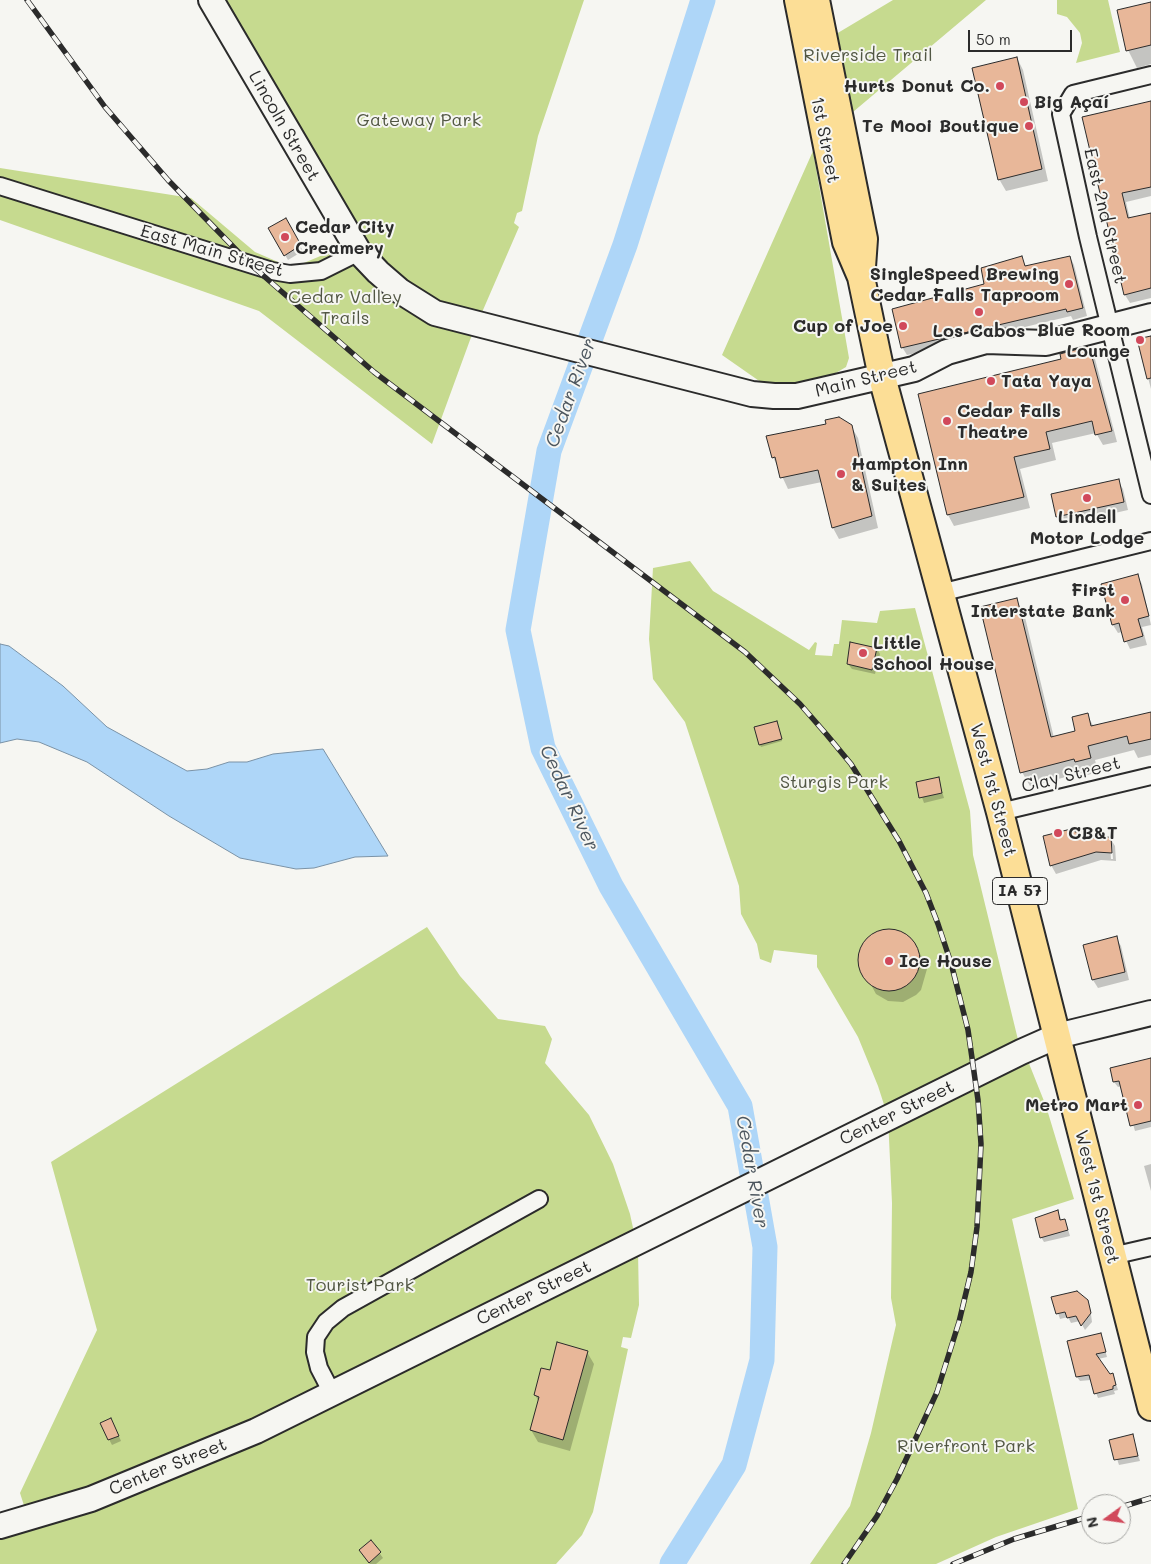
<!DOCTYPE html>
<meta charset="utf-8">
<style>
body{margin:0}
#map{position:relative;width:1151px;height:1564px;overflow:hidden;background:#f6f6f2;font-family:Mali,sans-serif}
canvas{display:block}
.north{position:absolute;left:1081px;top:1494px;width:50px;height:50px;box-sizing:border-box;background:#f6f6f2;border:1px solid #a5a5a2;border-radius:50%;rotate:256deg;font-size:14px;font-weight:700;line-height:20px;text-align:center;color:#2b2b2b}
.north::after{content:'';display:block;margin:auto;width:18px;height:22px;background:#d1495b;clip-path:polygon(50% 0,100% 100%,50% 72%,0 100%)}
.scale{position:absolute;left:968px;top:30px;width:104px;height:22px;box-sizing:border-box;border:2px solid #2b2b2b;border-top:0;padding-left:6px;font-size:15px;line-height:18px;white-space:nowrap;color:#2b2b2b;-webkit-text-stroke:4px #f6f6f2;paint-order:stroke}
</style>
<div id="map">
<canvas width="1151" height="1564"></canvas>
<div class="north">N</div>
<div class="scale">50 m</div>
</div>
<script>
const ctx = document.querySelector('canvas').getContext('2d');
ctx.lineJoin = 'round';
function paint(path, color) {
  ctx.fillStyle = color;
  ctx.fill(path, 'evenodd');
}
function toPath(rows) {
  const path = new Path2D();
  for (const r of rows) {
    if (r.length === 3) {
      path.moveTo(r[0] + r[2], r[1]);
      path.arc(r[0], r[1], r[2], 0, 2 * Math.PI);
      continue;
    }
    path.moveTo(r[0], r[1]);
    for (let i = 2; i < r.length; i += 2) path.lineTo(r[i], r[i + 1]);
  }
  return path;
}
function trace(path, color, width, dash) {
  ctx.strokeStyle = color;
  ctx.lineWidth = width;
  ctx.lineCap = dash ? 'butt' : 'round';
  ctx.setLineDash(dash || []);
  ctx.stroke(path);
}
function label(font, color, halo, rows, align = 'center') {
  ctx.font = font + ' Mali,sans-serif';
  ctx.lineWidth = 4;
  ctx.setLineDash([]);
  ctx.textBaseline = 'middle';
  ctx.strokeStyle = halo;
  ctx.fillStyle = color;
  for (const [text, x, y, turn = 0] of rows) {
    ctx.save();
    ctx.translate(x, y);
    ctx.rotate((+turn || 0) * Math.PI / 180);
    ctx.textAlign = isNaN(turn) ? turn : align;
    if (halo) ctx.strokeText(text, 0, 0);
    ctx.fillText(text, 0, 0);
    ctx.restore();
  }
}
const green = toPath([
 [211,0,584,0,538,136,522,211,517,213,514,223,519,227,470,340,432,444,259,311,0,220,0,168,191,198,255,252,292,268,337,249,339,220],
 [893,0,986,0,847,117,826,40],
 [1057,0,1108,0,1120,52,1076,63,1082,43,1080,33,1067,17,1057,14],
 [813,151,849,358,846,367,829,377,794,387,765,385,722,355],
 [690,561,713,591,809,650,815,642,817,643,815,655,832,656,834,644,839,644,842,620,877,623,880,611,915,608,970,811,973,855,1021,1052,1024,1051,1046,1106,1074,1199,1012,1219,1078,1509,996,1537,936,1564,810,1564,850,1506,871,1433,896,1325,891,1298,892,1203,888,1117,878,1086,858,1037,817,967,817,955,774,950,771,963,760,959,757,944,741,914,739,886,685,722,653,679,649,639,653,568],
 [427,927,460,976,498,1019,545,1026,552,1039,545,1063,589,1115,613,1164,630,1214,638,1251,639,1305,631,1338,623,1337,621,1347,628,1349,593,1512,582,1535,556,1564,0,1564,0,1526,28,1518,20,1493,97,1330,51,1162]
]);
const water = toPath([
 [0,644,9,646,63,686,107,727,187,771,207,769,229,762,247,762,273,754,323,749,388,856,355,857,314,868,296,869,240,858,169,816,87,762,39,742,17,739,0,743,0,644]
]);
const shadow = toPath([
 [1151,4,1151,64,1137,68,1128,50],
 [1017,58,1023,70,1048,181,1006,191,999,179],
 [1151,103,1151,196,1126,202,1130,219,1151,214,1151,298,1130,303,1125,295,1083,118],
 [285,219,303,251,288,260,270,229],
 [1070,257,1074,265,1087,316,1073,320,1071,316,907,355,902,347,1021,258,1026,267],
 [1151,337,1151,389,1138,340],
 [1089,348,1095,359,1117,442,1103,445,1096,433,1052,443,1056,460,1020,469,1030,508,954,526,948,515,919,395,1062,360],
 [827,425,851,426,858,438,878,528,839,539,833,528,822,482,788,489,773,457],
 [1118,481,1123,489,1128,510,1062,525,1057,517],
 [1137,575,1142,584,1151,625,1142,627,1147,645,1130,649,1122,632,1118,633,1113,625,1102,585],
 [1016,600,1024,613,1054,738,1077,732,1087,715,1094,727,1151,713,1151,755,1138,758,1134,750,1095,760,1098,772,1084,776,1082,773,1030,786,1022,772],
 [877,649,880,654,875,674,852,669,848,664],
 [777,724,782,741,761,747,760,745],
 [938,778,944,798,924,803,917,783],
 [1074,830,1076,833,1085,831,1090,839,1110,838,1115,846,1116,861,1101,860,1056,874,1051,865],
 [1110,845,1112,845,1113,859,1111,859],
 [884,930,897,931,910,937,925,962,927,969,921,990,916,995,903,1002,888,1001,876,994,860,964,860,951,867,940],
 [1116,938,1121,946,1129,980,1098,988,1093,980,1085,946],
 [1151,1059,1151,1127,1135,1131,1122,1086,1118,1087,1114,1082],
 [1151,1164,1151,1191,1144,1166],
 [1058,1212,1062,1221,1064,1221,1067,1226,1070,1236,1044,1242,1041,1237],
 [1053,1298,1087,1301,1090,1307,1092,1322,1085,1330,1080,1321,1071,1323,1068,1317,1060,1319],
 [1101,1335,1107,1357,1098,1359,1109,1375,1113,1374,1118,1390,1114,1391,1115,1394,1098,1398,1091,1380,1080,1381,1077,1377],
 [587,1352,594,1364,570,1451,538,1442,531,1430,539,1402,535,1395,551,1372],
 [101,1424,114,1425,121,1441,112,1445],
 [1132,1436,1140,1461,1119,1465,1111,1441],
 [371,1541,383,1558,376,1564,370,1564,363,1556]
]);
const river = toPath([
 [672,1564,734,1465,762,1360,765,1247,740,1106,611,886,543,748,518,630,549,451,625,245,703,0]
]);
const building = toPath([
 [1151,2,1151,45,1126,51,1117,10,1151,2],
 [1017,57,1042,169,998,180,972,68,1017,57],
 [1151,101,1151,187,1122,193,1128,218,1151,213,1151,288,1124,295,1082,117,1151,101],
 [286,218,301,245,284,256,268,228,286,218],
 [1022,256,1025,266,1070,256,1083,308,1067,312,1066,309,901,348,892,309,984,284,981,268,1022,256],
 [1151,336,1151,378,1147,379,1137,339,1151,336],
 [1089,346,1112,431,1095,435,1092,421,1046,432,1050,449,1014,457,1024,497,947,515,918,394,1061,359,1060,354,1089,346],
 [839,417,852,425,872,516,832,528,818,470,780,478,775,457,772,458,766,436,826,424,825,420,839,417],
 [1119,479,1124,502,1056,517,1051,494,1119,479],
 [1138,574,1149,616,1138,619,1143,636,1124,642,1119,623,1112,625,1101,584,1138,574],
 [1017,598,1051,737,1075,731,1072,717,1088,713,1091,726,1151,712,1151,739,1129,744,1127,736,1088,746,1091,758,1075,762,1074,759,1020,773,980,607,1017,598],
 [850,642,877,648,872,670,847,664,850,642],
 [777,721,782,739,759,745,754,727,777,721],
 [939,777,942,793,919,798,916,782,939,777],
 [1075,828,1075,832,1086,830,1088,838,1111,837,1112,853,1096,852,1050,866,1043,836,1075,828],
 [889,960,31],
 [1117,936,1125,972,1092,980,1083,945,1117,936],
 [1151,1058,1151,1121,1130,1126,1119,1081,1113,1082,1110,1068,1151,1058],
 [1058,1210,1060,1220,1065,1219,1068,1230,1040,1238,1035,1218,1058,1210],
 [1077,1291,1088,1300,1091,1313,1081,1326,1076,1316,1067,1318,1065,1312,1056,1314,1051,1297,1077,1291],
 [1101,1333,1106,1352,1096,1354,1110,1374,1113,1373,1116,1385,1113,1386,1113,1389,1094,1394,1089,1375,1076,1377,1067,1341,1101,1333],
 [557,1342,588,1351,563,1440,530,1430,539,1397,534,1395,541,1368,550,1370,557,1342],
 [111,1418,119,1436,108,1440,100,1423,111,1418],
 [1133,1434,1138,1456,1114,1460,1109,1440,1133,1434],
 [371,1540,381,1552,369,1563,359,1550,371,1540]
]);
const street = toPath([
 [1151,75,1073,94,1061,114,1088,237,1151,495],
 [0,186,272,271,290,274,321,271,359,252],
 [940,593,1151,541],
 [1000,812,1151,776],
 [1112,1256,1151,1247],
 [332,1393,319,1368,315,1352,316,1337,326,1322,343,1308,539,1199]
]);
const secondary = toPath([
 [211,0,359,252,378,272,400,291,435,313,752,394,774,396,797,396,914,369,947,352,986,341,1046,343,1151,316],
 [0,1526,91,1499,256,1431,1021,1052,1057,1036,1151,1013]
]);
const primary = toPath([
 [798,0,846,242,861,277,882,377,1000,812,1151,1407],
 [816,0,864,239,862,267]
]);
const rail = toPath([
 [27,0,105,107,168,180,250,264,374,372,745,652,800,704,827,735,851,764,899,841,926,893,938,924,951,963,968,1030,978,1100,981,1144,977,1227,971,1272,959,1322,937,1392,897,1479,877,1516,844,1564],
 [1121,1507,1151,1498],
 [953,1564,1014,1539,1091,1516]
]);
const markers = [
 [1000,86,5,"#d1495b"],
 [1024,102,5,"#d1495b"],
 [1029,126,5,"#d1495b"],
 [285,237,5,"#d1495b"],
 [1069,284,5,"#d1495b"],
 [979,312,5,"#d1495b"],
 [903,326,5,"#d1495b"],
 [1140,340,5,"#d1495b"],
 [991,381,5,"#d1495b"],
 [947,421,5,"#d1495b"],
 [841,474,5,"#d1495b"],
 [1087,498,5,"#d1495b"],
 [1125,600,5,"#d1495b"],
 [863,653,5,"#d1495b"],
 [1058,833,5,"#d1495b"],
 [889,961,5,"#d1495b"],
 [1138,1105,5,"#d1495b"]
];
const shields = [
 [1020,891,55]
];
const shieldNames = [
 ["IA 57",1020,891]
];
const parkNames = [
 ["Riverside Trail",868,55],
 ["Gateway Park",419,120],
 ["Cedar Valley",345,297],
 ["Trails",345,318],
 ["Sturgis Park",834,782],
 ["Tourist Park",360,1285],
 ["Riverfront Park",966,1446]
];
const poiNames = [
 ["Hurts Donut Co.",990,86,"right"],
 ["Big Açaí",1034,102],
 ["Te Mooi Boutique",1019,126,"right"],
 ["Cedar City",295,227],
 ["Creamery",295,248],
 ["SingleSpeed Brewing",1059,274,"right"],
 ["Cedar Falls Taproom",1059,295,"right"],
 ["Cup of Joe",893,326,"right"],
 ["Blue Room",1130,330,"right"],
 ["Lounge",1130,351,"right"],
 ["Los Cabos",979,331,"center"],
 ["Tata Yaya",1001,381],
 ["Cedar Falls",957,411],
 ["Theatre",957,432],
 ["Hampton Inn",851,464],
 ["& Suites",851,485],
 ["Lindell",1087,517,"center"],
 ["Motor Lodge",1087,538,"center"],
 ["First",1115,590,"right"],
 ["Interstate Bank",1115,611,"right"],
 ["Little",873,643],
 ["School House",873,664],
 ["CB&T",1068,833],
 ["Ice House",899,961],
 ["Metro Mart",1128,1105,"right"]
];
const streetNames = [
 ["Lincoln Street",284,126,60],
 ["1st Street",825,140,79],
 ["East 2nd Street",1105,216,77],
 ["East Main Street",212,251,16],
 ["Main Street",866,379,-14],
 ["Clay Street",1071,775,-14],
 ["West 1st Street",993,790,75],
 ["Center Street",897,1113,-26],
 ["West 1st Street",1097,1197,76],
 ["Center Street",534,1293,-26],
 ["Center Street",168,1467,-22]
];
const waterNames = [
 ["Cedar River",571,393,-70],
 ["Cedar River",569,798,65],
 ["Cedar River",752,1172,80]
];
paint(green, '#c6da8f');
paint(water, '#aed6f8');
trace(water, '#7a92a6', 1);
paint(shadow, '#0003');
trace(river, '#aed6f8', 25);
paint(building, '#e8b799');
trace(building, '#2b2b2b', 1);
trace(street, '#2b2b2b', 20);
trace(secondary, '#2b2b2b', 28);
trace(primary, '#2b2b2b', 30);
trace(street, '#f6f6f2', 16);
trace(secondary, '#f6f6f2', 24);
trace(primary, '#fcde96', 26);
trace(rail, '#2b2b2b', 5.5);
trace(rail, '#f6f6f2', 4, [11]);
for (const [x, y, r, color] of markers) {
  const dot = new Path2D();
  dot.arc(x, y, r, 0, 2 * Math.PI);
  ctx.fillStyle = color;
  ctx.fill(dot);
  trace(dot, '#f6f6f2', 2);
}
for (const [x, y, w] of shields) {
  const box = new Path2D();
  box.roundRect(x - w / 2, y - 13.5, w, 27, 4);
  ctx.fillStyle = '#f6f6f2';
  ctx.fill(box);
  trace(box, '#2b2b2b', 1);
}
label('bold 16px', '#2b2b2b', null, shieldNames);
label('18px', '#525744', '#f6f6f2', parkNames);
label('bold 18px', '#2b2b2b', '#f6f6f2', poiNames, 'left');
label('18px', '#2b2b2b', '#f6f6f2', streetNames);
label('italic 19px', '#4c565e', '#f6f6f2', waterNames);
</script>
